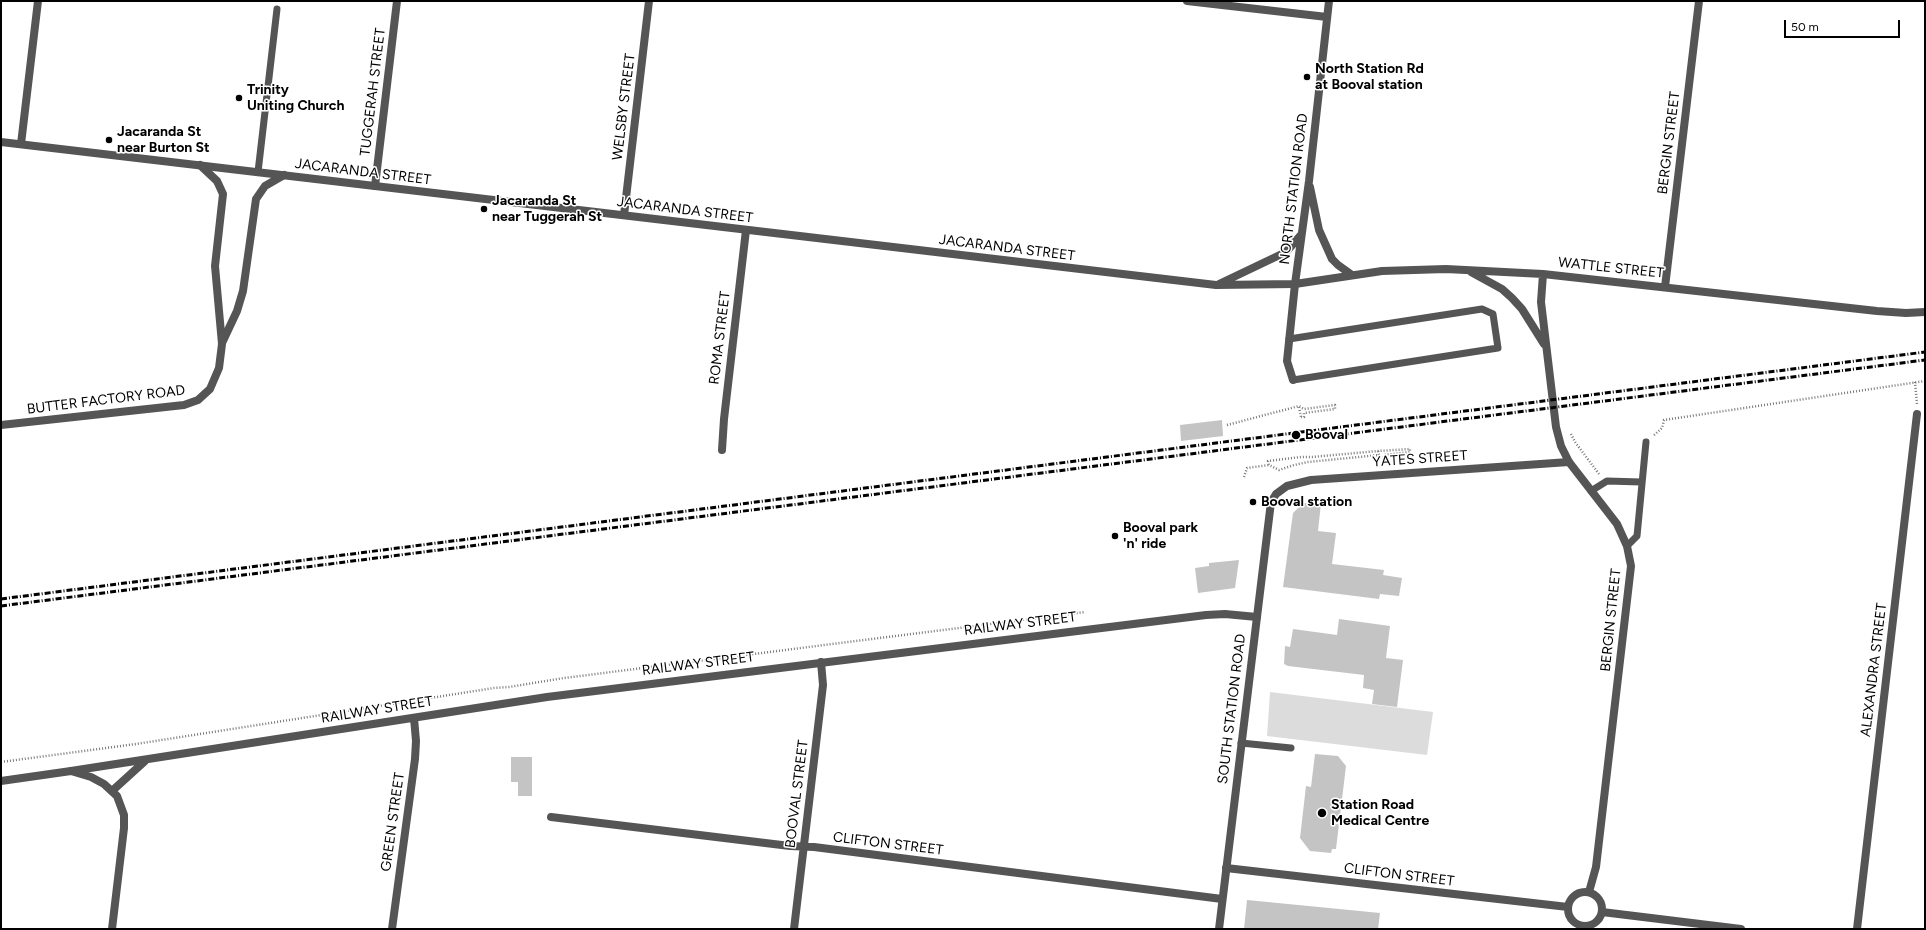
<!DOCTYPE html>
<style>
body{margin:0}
#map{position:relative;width:1926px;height:930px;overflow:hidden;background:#fff;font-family:Figtree,sans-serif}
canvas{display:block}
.frame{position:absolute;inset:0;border:2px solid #000;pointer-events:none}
.scale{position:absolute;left:1784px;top:20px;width:116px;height:18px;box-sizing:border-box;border:2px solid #000;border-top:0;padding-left:5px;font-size:12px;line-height:14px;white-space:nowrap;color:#000;-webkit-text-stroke:3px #fff;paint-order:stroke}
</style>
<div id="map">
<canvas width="1926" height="930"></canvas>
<div class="frame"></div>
<div class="scale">50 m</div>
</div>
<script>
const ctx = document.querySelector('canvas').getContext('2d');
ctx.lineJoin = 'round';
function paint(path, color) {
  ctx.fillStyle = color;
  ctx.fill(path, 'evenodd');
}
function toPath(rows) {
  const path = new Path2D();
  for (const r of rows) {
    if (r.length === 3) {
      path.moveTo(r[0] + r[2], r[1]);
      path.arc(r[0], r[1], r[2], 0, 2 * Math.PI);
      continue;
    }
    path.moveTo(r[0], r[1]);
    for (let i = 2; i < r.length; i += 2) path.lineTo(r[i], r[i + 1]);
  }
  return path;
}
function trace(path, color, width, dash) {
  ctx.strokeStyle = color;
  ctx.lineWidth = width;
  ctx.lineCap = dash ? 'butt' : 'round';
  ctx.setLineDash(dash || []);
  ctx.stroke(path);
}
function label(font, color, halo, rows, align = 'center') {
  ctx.font = font + ' Figtree,sans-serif';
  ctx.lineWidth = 3;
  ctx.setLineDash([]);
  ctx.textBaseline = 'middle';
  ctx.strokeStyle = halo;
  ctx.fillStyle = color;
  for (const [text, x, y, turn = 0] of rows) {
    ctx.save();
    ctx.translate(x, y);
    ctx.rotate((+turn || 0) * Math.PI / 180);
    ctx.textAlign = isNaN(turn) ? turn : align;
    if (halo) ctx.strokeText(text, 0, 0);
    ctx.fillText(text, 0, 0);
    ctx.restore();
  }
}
const green = toPath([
 [1270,692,1433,712,1427,755,1267,736]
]);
const building = toPath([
 [1222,420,1223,436,1181,441,1180,425],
 [1303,503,1321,503,1318,531,1336,533,1332,564,1384,570,1383,575,1402,578,1399,596,1380,594,1379,599,1283,587,1293,513],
 [1239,560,1235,588,1198,593,1195,568,1209,566,1209,563],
 [1339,619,1390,626,1386,658,1403,660,1397,707,1372,704,1374,690,1363,688,1364,675,1288,666,1284,664,1285,646,1290,647,1293,629,1337,635],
 [1315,754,1338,756,1346,766,1336,849,1332,849,1331,853,1310,851,1300,838,1306,786,1311,787],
 [511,757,532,757,532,796,518,796,518,782,511,782],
 [1247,900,1380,913,1378,929,1244,929]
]);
const path = toPath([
 [1915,382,1917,404],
 [1299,407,1301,417],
 [1227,425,1299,406,1304,409,1335,405,1335,409,1304,413,1304,417,1301,417],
 [1571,434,1575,442,1599,474],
 [1654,435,1662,428,1664,420,1925,381],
 [1378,451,1379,455,1308,462,1294,465,1279,470,1269,465,1268,461,1301,457,1312,457,1378,451,1410,449,1410,452,1384,455,1384,459],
 [1244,477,1247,468,1269,465],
 [1,762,136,744,494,688,509,687,564,678,1085,612]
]);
const service = toPath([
 [258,172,277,9],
 [1289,339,1482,309,1493,314,1498,348,1293,380],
 [1591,491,1607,481,1641,482],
 [1627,546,1637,536,1646,442],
 [1241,743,1291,748]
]);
const minor = toPath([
 [1187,1,1327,17],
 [21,144,38,1],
 [375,186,397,1],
 [624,215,649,1],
 [1665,287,1699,1],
 [222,343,237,311,243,291,256,199,265,186,284,175],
 [1293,380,1287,361,1295,284],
 [1,425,184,405,198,400,210,389,219,368,222,344,215,266,223,194,217,181,200,165],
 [722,450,724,419,746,230],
 [1569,462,1617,524,1627,546,1631,566,1596,867,1589,892],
 [71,771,547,697,1206,615,1225,614,1257,617],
 [112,791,145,761],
 [551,817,790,846,814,847,1222,899],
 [1226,868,1568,907],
 [1585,909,17],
 [1602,912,1741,929],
 [392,929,415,759,416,741,414,718],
 [794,929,823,685,821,662],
 [1857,929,1917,414]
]);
const tertiary = toPath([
 [1,142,1216,285,1295,284,1382,271,1446,269,1543,274,1877,311,1906,313,1925,312],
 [1310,187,1319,230,1332,259,1338,265,1352,275],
 [1471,272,1502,289,1512,298,1522,309,1544,344],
 [1219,284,1286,252,1301,235],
 [1295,284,1309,181,1329,1],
 [1,781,71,771,91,777,104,784,117,796,124,815,124,828,112,929],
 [1219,929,1271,502,1276,494,1287,486,1311,480,1569,462,1561,446,1556,427,1541,302,1543,274]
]);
const rail = toPath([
 [1,599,1925,352],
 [1,606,1925,360]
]);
const markers = [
 [1307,77,4,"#000"],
 [239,98,4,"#000"],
 [109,140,4,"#000"],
 [484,209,4,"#000"],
 [1296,435,5,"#000"],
 [1253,502,4,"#000"],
 [1115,536,4,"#000"],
 [1322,813,5,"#000"]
];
const poiNames = [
 ["North Station Rd",1315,69],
 ["at Booval station",1315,85],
 ["Trinity",247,90],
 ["Uniting Church",247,106],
 ["Jacaranda St",117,132],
 ["near Burton St",117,148],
 ["Jacaranda St",492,201],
 ["near Tuggerah St",492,217],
 ["Booval",1305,435],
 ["Booval station",1261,502],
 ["Booval park",1123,528],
 ["'n' ride",1123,544],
 ["Station Road",1331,805],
 ["Medical Centre",1331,821]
];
const streetNames = [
 ["TUGGERAH STREET",373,92,-83],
 ["WELSBY STREET",624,107,-83],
 ["BERGIN STREET",1669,143,-83],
 ["JACARANDA STREET",363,172,7],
 ["NORTH STATION ROAD",1294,189,-83],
 ["JACARANDA STREET",685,210,7],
 ["JACARANDA STREET",1007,248,7],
 ["WATTLE STREET",1611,268,6],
 ["ROMA STREET",720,338,-83],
 ["BUTTER FACTORY ROAD",106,400,-7],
 ["YATES STREET",1420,459,-4],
 ["BERGIN STREET",1611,620,-84],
 ["RAILWAY STREET",1020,624,-7],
 ["RAILWAY STREET",698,664,-7],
 ["ALEXANDRA STREET",1874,670,-83],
 ["SOUTH STATION ROAD",1232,709,-83],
 ["RAILWAY STREET",377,710,-9],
 ["BOOVAL STREET",797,794,-83],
 ["GREEN STREET",393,822,-82],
 ["CLIFTON STREET",888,844,7],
 ["CLIFTON STREET",1399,875,7]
];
paint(green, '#dcdcdc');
paint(building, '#c4c4c4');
trace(path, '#777', 2.5, [1, 2]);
trace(service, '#555', 7);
trace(minor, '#555', 8);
trace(tertiary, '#555', 8);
trace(rail, '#000', 3, [6, 2, 1, 2]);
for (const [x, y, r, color] of markers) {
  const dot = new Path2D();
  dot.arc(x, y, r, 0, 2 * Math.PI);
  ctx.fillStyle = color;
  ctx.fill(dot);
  trace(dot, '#fff', 1.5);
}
label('bold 14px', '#000', '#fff', poiNames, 'left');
label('14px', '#000', '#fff', streetNames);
</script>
